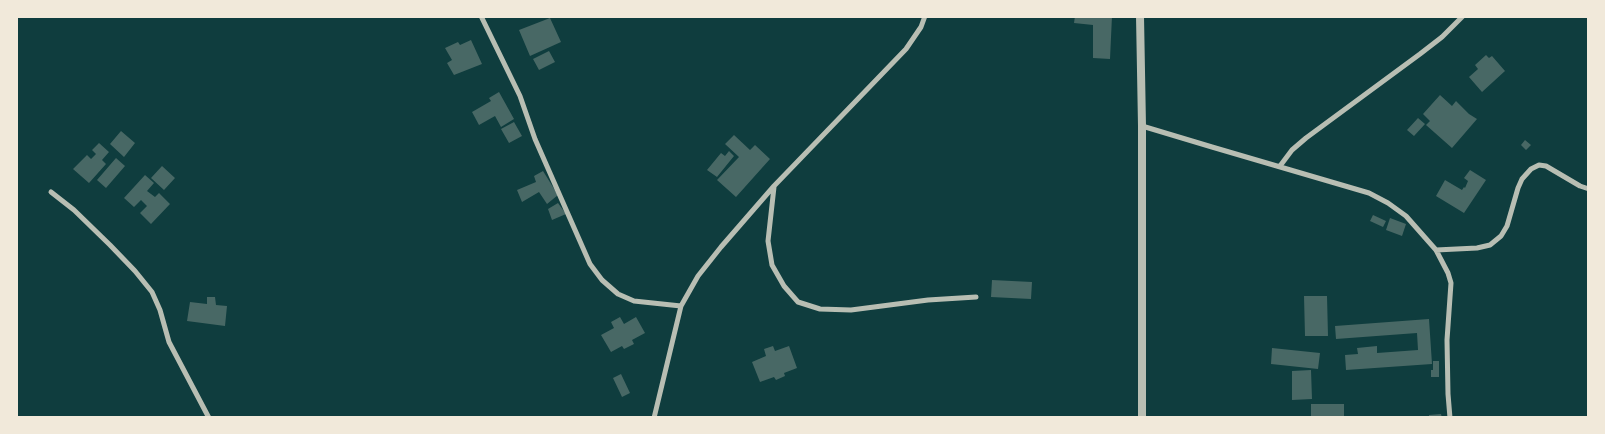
<!DOCTYPE html>
<style>
body{margin:0}
#map{position:relative;width:1605px;height:434px;overflow:hidden;background:#0f3d3e;font-family:"Space Grotesk",sans-serif}
canvas{display:block}
.frame{position:absolute;inset:0;border:18px solid #f1e9da;pointer-events:none}
</style>
<div id="map">
<canvas width="1605" height="434"></canvas>
<div class="frame"></div>
</div>
<script>
const ctx = document.querySelector('canvas').getContext('2d');
ctx.lineJoin = 'round';
function paint(path, color) {
  ctx.fillStyle = color;
  ctx.fill(path, 'evenodd');
}
function toPath(rows) {
  const path = new Path2D();
  for (const r of rows) {
    path.moveTo(r[0], r[1]);
    for (let i = 2; i < r.length; i += 2) path.lineTo(r[i], r[i + 1]);
  }
  return path;
}
function trace(path, color, width, dash) {
  ctx.strokeStyle = color;
  ctx.lineWidth = width;
  ctx.lineCap = dash ? 'butt' : 'round';
  ctx.setLineDash(dash || []);
  ctx.stroke(path);
}
const building = toPath([
 [1075,16,1112,16,1110,59,1093,58,1093,25,1074,23],
 [550,18,561,42,530,56,519,30],
 [471,40,482,64,454,75,447,63,452,60,445,48,458,42,460,45],
 [549,51,555,62,539,70,533,59],
 [1486,55,1489,58,1492,56,1505,71,1482,92,1469,77,1478,69,1475,65],
 [499,92,514,119,501,127,495,116,479,125,472,112,491,101,489,98],
 [1440,95,1452,106,1456,101,1469,114,1477,119,1452,148,1426,125,1430,121,1423,114],
 [1418,118,1425,124,1414,136,1407,130],
 [514,122,522,136,509,143,501,129],
 [121,131,135,143,124,157,110,144],
 [734,135,750,150,755,145,770,159,736,197,717,180,739,157,725,144],
 [1525,140,1531,145,1526,150,1521,145],
 [99,143,109,152,102,160,106,164,89,183,73,169,87,155,91,159,96,154,92,150],
 [729,151,734,156,717,177,707,170,721,153,725,156],
 [116,158,125,166,106,188,97,180],
 [162,166,175,178,164,190,151,178],
 [1470,170,1486,180,1464,213,1436,196,1445,180,1462,190,1464,187,1465,188,1468,181,1464,178],
 [543,171,558,195,547,204,539,192,522,202,517,190,536,182,534,176],
 [145,175,154,183,147,191,155,197,159,193,170,204,151,224,140,213,147,206,141,200,134,207,124,198],
 [558,203,566,214,552,220,548,209],
 [1373,215,1386,221,1383,227,1370,221],
 [1390,218,1406,224,1402,236,1386,230],
 [992,280,1032,282,1031,299,991,297],
 [1304,296,1327,296,1328,336,1305,336],
 [207,297,215,297,216,305,227,306,225,326,187,321,190,302,207,304],
 [620,317,624,324,636,317,645,333,632,340,634,344,624,349,622,346,611,352,601,335,614,328,611,322],
 [1429,319,1432,364,1346,370,1345,355,1358,354,1357,348,1377,346,1377,353,1418,350,1417,333,1336,339,1335,326],
 [773,346,775,351,789,346,797,368,784,373,785,376,776,380,774,377,760,382,752,362,766,356,764,349],
 [1272,348,1320,353,1318,369,1271,364],
 [1433,361,1439,361,1439,377,1431,377,1431,370,1433,370],
 [1311,370,1312,399,1292,400,1292,371],
 [621,374,630,393,622,397,613,378],
 [1311,404,1344,404,1344,418,1311,418],
 [1441,414,1442,418,1429,418,1429,415]
]);
const minor = toPath([
 [481,16,520,96,535,139,590,264,602,280,618,294,634,301,681,306],
 [1142,126,1212,147,1369,193,1388,203,1406,216,1436,250,1448,273,1451,283,1447,340,1448,394,1450,418],
 [1280,166,1292,150,1306,138,1420,54,1442,37,1463,16],
 [774,187,768,241,772,265,784,286,798,302,820,309,851,310,928,300,976,297],
 [51,192,74,210,110,245,135,271,152,292,160,310,169,342,209,418],
 [1436,250,1477,248,1490,245,1501,236,1507,226,1518,188,1522,179,1531,169,1539,165,1546,166,1580,186,1589,189],
 [654,418,681,306,698,276,721,247,774,186,906,49,921,27,925,16]
]);
const tertiary = toPath([
 [1140,16,1142,126,1142,418]
]);
paint(building, '#486865');
trace(minor, '#b8beb3', 5);
trace(tertiary, '#b8beb3', 8);
</script>
